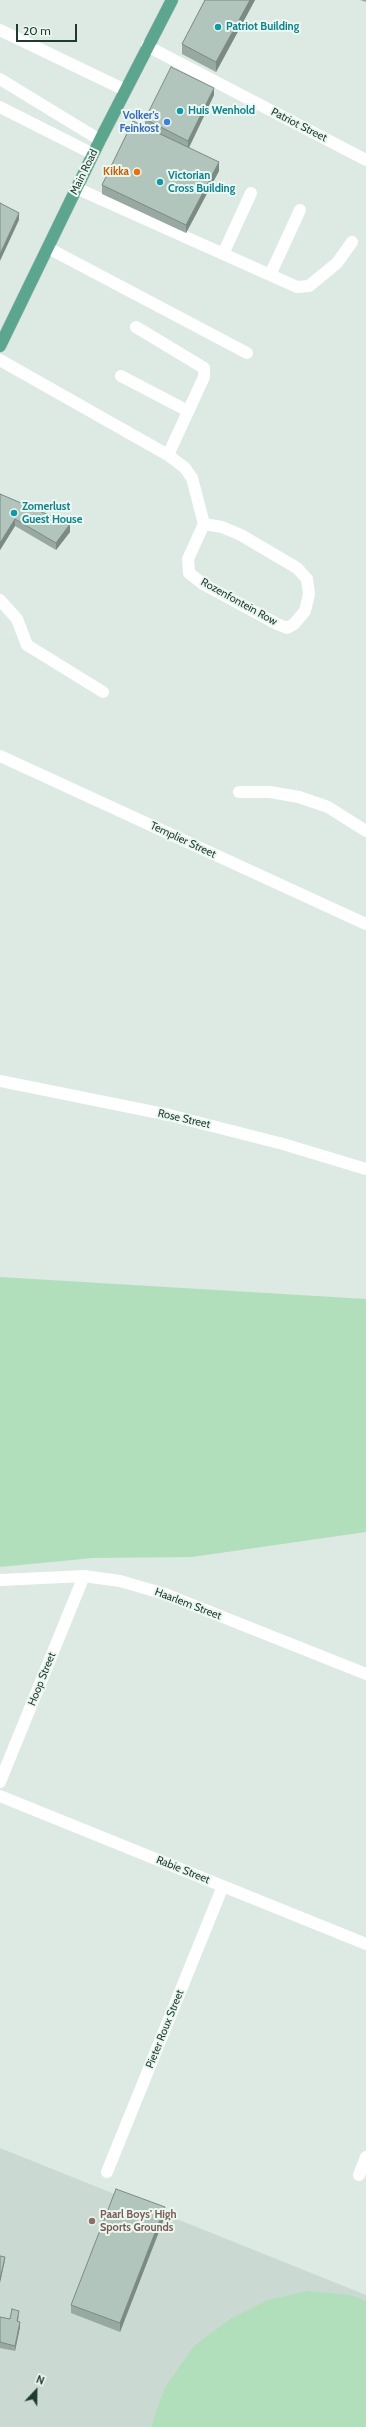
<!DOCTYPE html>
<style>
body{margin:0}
#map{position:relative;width:366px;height:2427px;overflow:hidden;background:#dceae3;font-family:Cabin,sans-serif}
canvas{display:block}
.north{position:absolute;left:16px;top:2371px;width:40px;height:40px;-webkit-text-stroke:3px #edf7f1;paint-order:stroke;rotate:22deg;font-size:11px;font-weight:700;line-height:16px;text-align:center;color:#1d3b31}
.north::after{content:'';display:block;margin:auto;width:14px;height:18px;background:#1d3b31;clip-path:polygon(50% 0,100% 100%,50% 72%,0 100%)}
.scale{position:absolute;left:16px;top:24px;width:61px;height:18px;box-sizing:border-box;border:2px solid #1d3b31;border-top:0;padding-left:5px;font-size:12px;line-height:14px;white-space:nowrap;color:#1d3b31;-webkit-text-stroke:3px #edf7f1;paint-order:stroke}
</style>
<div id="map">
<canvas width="366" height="2427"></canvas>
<div class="north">N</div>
<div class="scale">20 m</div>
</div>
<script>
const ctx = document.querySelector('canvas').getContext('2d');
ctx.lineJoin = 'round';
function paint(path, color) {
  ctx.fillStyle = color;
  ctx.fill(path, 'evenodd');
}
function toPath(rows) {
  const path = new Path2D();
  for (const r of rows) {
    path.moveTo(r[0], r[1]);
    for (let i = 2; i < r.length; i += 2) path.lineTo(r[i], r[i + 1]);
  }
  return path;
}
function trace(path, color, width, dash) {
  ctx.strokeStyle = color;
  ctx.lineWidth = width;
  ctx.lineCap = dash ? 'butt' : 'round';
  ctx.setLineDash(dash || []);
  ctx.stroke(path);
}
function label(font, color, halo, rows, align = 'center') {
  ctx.font = font + ' Cabin,sans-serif';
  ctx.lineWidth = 4;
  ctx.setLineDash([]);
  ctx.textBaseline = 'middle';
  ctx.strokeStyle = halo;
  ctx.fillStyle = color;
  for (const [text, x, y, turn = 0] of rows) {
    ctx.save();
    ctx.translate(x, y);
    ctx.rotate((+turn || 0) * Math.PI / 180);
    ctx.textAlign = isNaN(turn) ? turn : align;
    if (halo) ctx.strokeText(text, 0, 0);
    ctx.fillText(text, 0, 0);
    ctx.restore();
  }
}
const built = toPath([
 [0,2148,366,2295,366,2427,0,2427]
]);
const green = toPath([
 [0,1277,366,1299,366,1532,192,1557,93,1558,0,1567],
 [308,2291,350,2295,366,2301,366,2427,151,2427,164,2389,194,2346,230,2319,268,2300]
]);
const minor = toPath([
 [0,30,125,90],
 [147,46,366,160],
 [0,79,100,140],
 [0,107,93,154],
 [76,188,297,287,309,286,337,263,352,242],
 [48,248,247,353],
 [223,254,251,193],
 [270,275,300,210],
 [136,327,204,368,204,377,168,455],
 [0,360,168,455,185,468,192,478,204,524,188,559,189,573,203,584,277,624,287,628,294,624,305,611,309,594,307,579,297,568,241,535,222,527,204,524],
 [121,376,188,411],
 [0,600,17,619,27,645,103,692],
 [0,756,366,924],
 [239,792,270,792,299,797,328,807,366,831],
 [0,1081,169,1115,283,1144,366,1169],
 [0,1580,84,1576,120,1581,165,1594,366,1674],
 [0,1782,84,1576],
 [0,1796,366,1944],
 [107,2172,223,1886],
 [359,2175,366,2157]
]);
const major = toPath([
 [0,346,100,140,172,0]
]);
const wall = toPath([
 [205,0,255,0,216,72,182,54,182,44],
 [360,0,366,0,366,2],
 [214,95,189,148,219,171,186,233,102,194,102,185,145,127,145,119],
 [0,494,70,532,56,550,15,526,0,550],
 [165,2216,120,2332,71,2313,71,2305],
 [19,2316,18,2321,20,2327,15,2351,0,2348,0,2317,10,2319]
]);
const shadedWall = toPath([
 [250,0,255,0,216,72,216,62],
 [214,88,214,95,188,149,188,141],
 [219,162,219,171,186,233,186,225],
 [19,213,19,220,0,261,0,254],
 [15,519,15,526,0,550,0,543],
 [70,524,70,532,56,550,56,543],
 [165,2207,165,2216,120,2332,120,2323],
 [5,2257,5,2260,0,2283,0,2280],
 [20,2322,20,2327,15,2351,15,2346]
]);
const building = toPath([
 [205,0,250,0,216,62,182,44,205,0],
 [171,67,214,88,188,141,145,119,171,67],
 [133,121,219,162,186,225,102,185,133,121],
 [0,203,19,213,0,254,0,203],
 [0,494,70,524,56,543,15,519,0,543,0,494],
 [116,2189,165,2207,120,2323,71,2305,116,2189],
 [0,2256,5,2257,0,2280,0,2256],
 [12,2309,19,2311,17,2321,20,2322,15,2346,0,2342,0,2317,10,2319,12,2309]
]);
const markers = [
 [218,27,4,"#0f9aa8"],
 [180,111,4,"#0f9aa8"],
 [167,122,4,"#3f7fe0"],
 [137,172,4,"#e8710a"],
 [160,182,4,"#0f9aa8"],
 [14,513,4,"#0f9aa8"],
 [92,2221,4,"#8d6e63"]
];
const cultureNames = [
 ["Patriot Building",226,27],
 ["Huis Wenhold",188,111],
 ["Victorian",168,176],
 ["Cross Building",168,189],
 ["Zomerlust",22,507],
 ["Guest House",22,520]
];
const shopNames = [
 ["Volker's",159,116],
 ["Feinkost",159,129]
];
const streetNames = [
 ["Patriot Street",299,125,27],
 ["Main Road",84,172,-64],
 ["Rozenfontein Row",239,602,29],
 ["Templier Street",183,840,25],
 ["Rose Street",184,1119,13],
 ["Haarlem Street",188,1604,21],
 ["Hoop Street",42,1679,-68],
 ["Rabie Street",183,1870,22],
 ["Pieter Roux Street",165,2029,-68]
];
const foodNames = [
 ["Kikka",129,172]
];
const educationNames = [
 ["Paarl Boys' High",100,2215],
 ["Sports Grounds",100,2228]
];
paint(built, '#cadad2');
paint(green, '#b2dfbb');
trace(major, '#bbc4c1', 13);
trace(minor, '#fff', 12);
trace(major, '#5ca58e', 12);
paint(wall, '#98a9a2');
paint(shadedWall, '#7c8a84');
paint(building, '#b1c5bc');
trace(building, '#7c8a84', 1);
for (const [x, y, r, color] of markers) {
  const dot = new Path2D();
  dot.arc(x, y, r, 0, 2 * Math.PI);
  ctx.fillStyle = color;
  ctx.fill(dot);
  trace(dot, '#edf7f1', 1.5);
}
label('bold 11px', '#0d838f', '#edf7f1', cultureNames, 'left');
label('bold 11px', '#366cbe', '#edf7f1', shopNames, 'right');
label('11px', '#1d3b31', '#edf7f1', streetNames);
label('bold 11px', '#c56008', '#edf7f1', foodNames, 'right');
label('bold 11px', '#785e54', '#edf7f1', educationNames, 'left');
</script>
